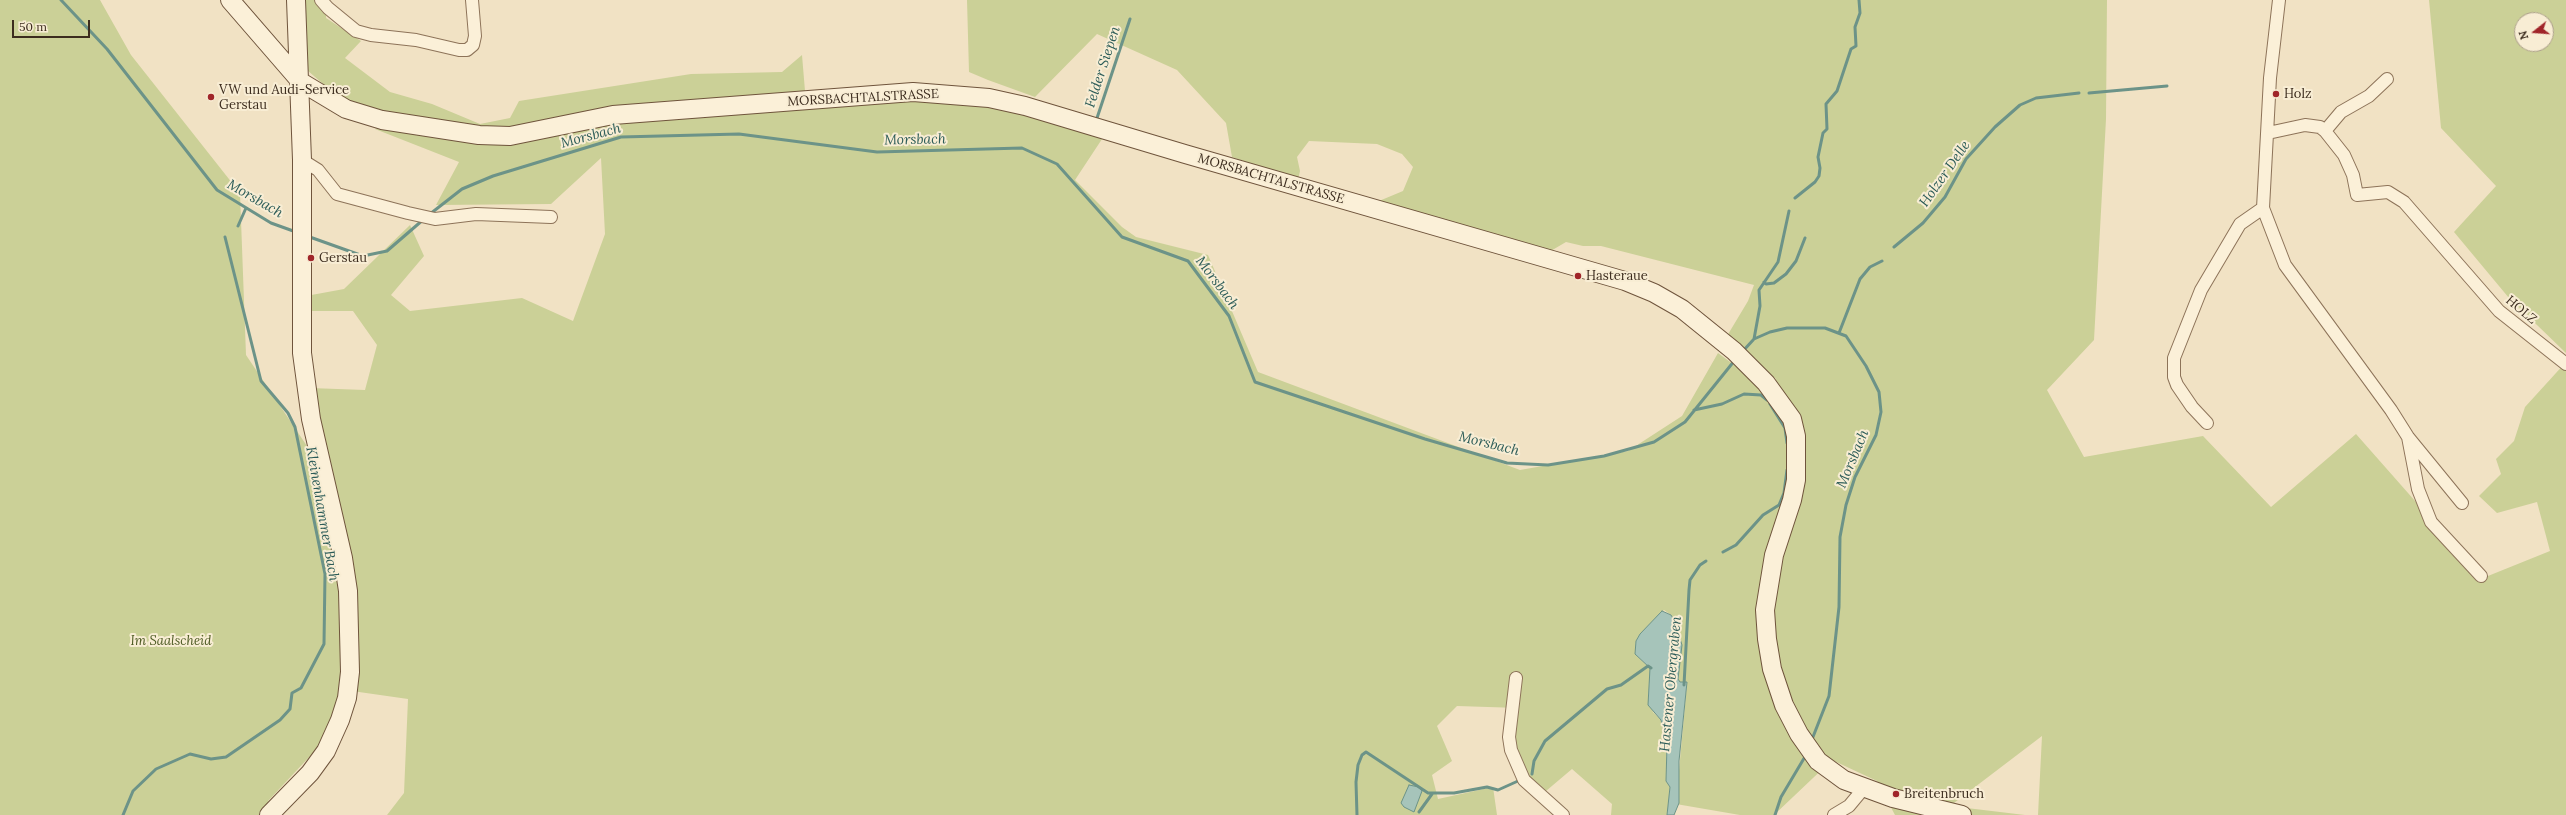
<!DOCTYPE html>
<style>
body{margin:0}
#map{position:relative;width:2566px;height:815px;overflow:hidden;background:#f1e2c4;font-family:Lora,serif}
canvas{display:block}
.north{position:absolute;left:2514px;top:12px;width:40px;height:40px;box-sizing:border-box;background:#f8edd4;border:1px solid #ada08b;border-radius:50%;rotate:253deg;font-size:11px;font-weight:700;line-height:16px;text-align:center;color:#3c2c1e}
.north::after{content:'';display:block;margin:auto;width:14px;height:18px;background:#a02529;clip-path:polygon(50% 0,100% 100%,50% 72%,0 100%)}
.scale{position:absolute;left:12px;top:20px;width:78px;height:18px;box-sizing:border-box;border:2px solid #3c2c1e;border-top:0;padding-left:5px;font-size:12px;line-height:14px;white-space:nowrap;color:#3c2c1e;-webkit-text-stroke:3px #f8edd4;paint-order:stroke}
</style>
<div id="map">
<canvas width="2566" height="815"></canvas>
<div class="north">N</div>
<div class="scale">50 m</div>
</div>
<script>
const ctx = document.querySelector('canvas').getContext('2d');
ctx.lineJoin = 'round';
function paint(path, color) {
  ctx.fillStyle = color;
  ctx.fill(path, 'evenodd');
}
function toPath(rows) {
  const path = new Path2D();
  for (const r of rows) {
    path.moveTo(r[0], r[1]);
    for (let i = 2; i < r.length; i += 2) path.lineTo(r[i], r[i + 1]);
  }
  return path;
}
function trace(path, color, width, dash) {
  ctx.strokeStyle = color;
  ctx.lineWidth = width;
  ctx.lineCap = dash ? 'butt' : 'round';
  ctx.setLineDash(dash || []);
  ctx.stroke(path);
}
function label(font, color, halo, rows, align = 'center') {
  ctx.font = font + ' Lora,serif';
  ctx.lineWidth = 4;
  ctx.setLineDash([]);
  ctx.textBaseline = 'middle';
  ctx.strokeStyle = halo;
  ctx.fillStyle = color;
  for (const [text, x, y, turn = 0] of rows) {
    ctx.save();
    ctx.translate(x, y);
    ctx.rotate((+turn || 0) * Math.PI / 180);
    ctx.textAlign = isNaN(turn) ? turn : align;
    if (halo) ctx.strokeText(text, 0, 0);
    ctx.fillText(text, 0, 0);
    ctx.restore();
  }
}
const green = toPath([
 [0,0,100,0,131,55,240,193,246,355,309,449,310,388,365,390,377,345,353,311,307,311,306,296,344,289,410,225,424,256,391,295,410,311,522,298,573,321,605,234,601,158,551,204,436,205,459,162,375,129,381,125,493,143,599,121,934,99,985,103,1104,136,1075,180,1122,227,1136,237,1208,255,1258,372,1520,470,1628,451,1682,416,1718,353,1741,370,1766,394,1776,379,1759,367,1727,336,1748,301,1754,285,1601,246,1583,246,1566,242,1549,252,1379,201,1403,191,1413,167,1402,154,1377,144,1309,141,1297,157,1300,171,1298,180,1232,157,1226,123,1177,70,1097,34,1035,97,988,80,969,72,967,0,2107,0,2106,119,2094,340,2047,390,2084,457,2203,436,2271,507,2356,434,2483,578,2550,551,2537,502,2497,513,2479,496,2501,474,2496,459,2514,441,2525,407,2566,362,2566,815,2038,815,2042,736,1950,806,2025,815,1895,815,1877,781,1832,760,1774,815,1740,815,1676,804,1687,683,1679,682,1678,679,1679,634,1674,620,1671,615,1664,610,1640,634,1636,641,1635,654,1650,668,1651,675,1648,697,1653,712,1661,720,1667,745,1666,781,1670,787,1667,815,1611,815,1612,804,1572,769,1546,791,1528,776,1513,743,1519,708,1457,706,1437,726,1452,761,1432,775,1438,799,1493,787,1497,815,387,815,404,793,408,699,345,690,328,737,268,801,282,815,0,815],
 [301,0,327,0,326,18,361,41,345,58,390,92,432,104,480,124,510,118,519,101,691,74,782,72,802,55,805,91,602,109,534,126,472,126,397,117,345,103,307,70],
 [2429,0,2566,0,2566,353,2509,298,2454,232,2496,186,2441,128],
 [2522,20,2546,20,2546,44,2522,44]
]);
const water = toPath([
 [1662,611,1671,615,1674,620,1682,645,1678,679,1680,682,1687,682,1679,761,1679,803,1674,815,1667,815,1670,787,1666,781,1667,745,1661,720,1648,705,1650,668,1635,654,1636,641,1640,634,1662,611],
 [1409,785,1419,787,1422,791,1414,812,1404,807,1401,803,1409,785]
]);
const stream = toPath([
 [61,0,107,49,217,190,271,223,296,232],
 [2089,93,2167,86],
 [1096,121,1130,19],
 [1795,198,1815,182,1819,176,1820,168,1818,157,1823,133,1827,129,1826,104,1837,91,1851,49,1856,46,1855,27,1860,13,1859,0],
 [430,214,462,189,493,176,621,137,739,134,877,152,1022,148,1057,164,1122,237,1188,261,1229,316,1255,382,1425,439,1507,463,1548,465,1604,456,1654,442,1685,422,1735,360],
 [238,226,246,208],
 [307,236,363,256,387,251,424,219],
 [1894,247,1923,223,1945,197,1966,159,1995,127,2020,105,2036,98,2079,93],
 [1764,282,1766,284,1774,283,1786,274,1796,261,1805,238],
 [1839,333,1860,279,1870,267,1882,261],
 [1754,339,1760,306,1759,290,1778,262,1789,211],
 [1743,351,1754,339,1770,332,1787,328,1825,328,1846,336,1866,366,1879,392,1881,412,1876,435,1855,477,1846,505,1840,537,1839,607,1829,696,1811,742],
 [1770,404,1785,428,1787,443],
 [1694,410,1722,404,1744,394,1761,395,1767,400],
 [1723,552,1736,545,1763,515,1779,505,1784,493,1787,470],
 [1684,685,1689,590,1690,580,1700,565,1706,561],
 [1532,774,1534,761,1545,741,1607,689,1621,685,1648,666,1651,668],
 [1419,812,1432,794],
 [123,815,133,791,156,769,190,754,211,759,226,757,280,720,290,709,292,693,301,688,324,644,325,574,295,427,288,413,261,381,225,237],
 [1357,815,1356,782,1358,765,1362,755,1366,752,1428,793,1454,793,1487,787,1498,790,1518,781],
 [1775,815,1781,797,1806,755]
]);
const street = toPath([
 [321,0,328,8,356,31,371,35,416,40,459,50,467,50,473,45,475,36,472,0],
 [2279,0,2270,78,2263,208,2285,265,2391,410,2408,437,2462,503],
 [2325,131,2341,112,2369,96,2387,79],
 [2268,133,2305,125,2320,127,2325,131,2344,155,2353,175,2357,195,2388,192,2404,202,2499,311,2566,364],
 [302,160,318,170,337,194,408,213,435,219,476,214,551,217],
 [2207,423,2192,407,2177,385,2174,377,2174,358,2201,290,2240,224,2263,208],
 [2408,437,2418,489,2431,522,2481,576],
 [1516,678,1509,737,1511,750,1524,780,1563,815],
 [1834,815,1849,806,1864,788]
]);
const secondary = toPath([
 [230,0,301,82,346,109,382,120,479,135,510,136,613,115,913,92,989,98,1025,106,1185,154,1625,281,1654,293,1682,309,1734,351,1766,383,1792,419,1796,436,1796,480,1792,500,1774,555,1765,610,1767,639,1772,669,1784,705,1799,734,1818,761,1844,780,1893,798,1962,815],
 [269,815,310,773,326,751,340,720,347,698,350,672,348,591,343,558,311,419,302,353,302,160,296,0]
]);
const markers = [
 [2276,94,4,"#a02529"],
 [211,97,4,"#a02529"],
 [311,258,4,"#a02529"],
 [1578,276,4,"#a02529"],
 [1896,794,4,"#a02529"]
];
const poiNames = [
 ["VW und Audi-Service",219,90],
 ["Gerstau",219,105],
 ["Holz",2284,94],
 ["Gerstau",319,258],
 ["Hasteraue",1586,276],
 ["Breitenbruch",1904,794]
];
const streetNames = [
 ["MORSBACHTALSTRASSE",863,98,-3],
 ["MORSBACHTALSTRASSE",1271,179,16],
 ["HOLZ",2521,310,40]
];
const parkNames = [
 ["Im Saalscheid",171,641]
];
const waterNames = [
 ["Felder Siepen",1103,67,-72],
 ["Morsbach",591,136,-15],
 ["Morsbach",915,140,-1],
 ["Holzer Delle",1945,174,-55],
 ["Morsbach",255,199,30],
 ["Morsbach",1217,283,53],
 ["Morsbach",1489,444,14],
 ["Morsbach",1853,459,-67],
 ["Kleinenhammer Bach",322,514,80],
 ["Hastener Obergraben",1671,684,-85]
];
paint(green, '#cbd097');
paint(water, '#a6c4ba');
trace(water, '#6c9388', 1);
trace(stream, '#6c9388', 3);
trace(street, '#8d7359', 14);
trace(secondary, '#6f543c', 20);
trace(street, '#fbf0d8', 12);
trace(secondary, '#fbf0d8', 18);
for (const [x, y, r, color] of markers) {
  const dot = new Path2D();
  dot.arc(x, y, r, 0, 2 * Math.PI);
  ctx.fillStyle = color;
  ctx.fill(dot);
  trace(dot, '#f8edd4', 1.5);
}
label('13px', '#3c2c1e', '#f8edd4', poiNames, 'left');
label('13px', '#3c2c1e', '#f8edd4', streetNames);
label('italic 13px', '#4d5a23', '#f8edd4', parkNames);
label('italic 14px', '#2c5c58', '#f8edd4', waterNames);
</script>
